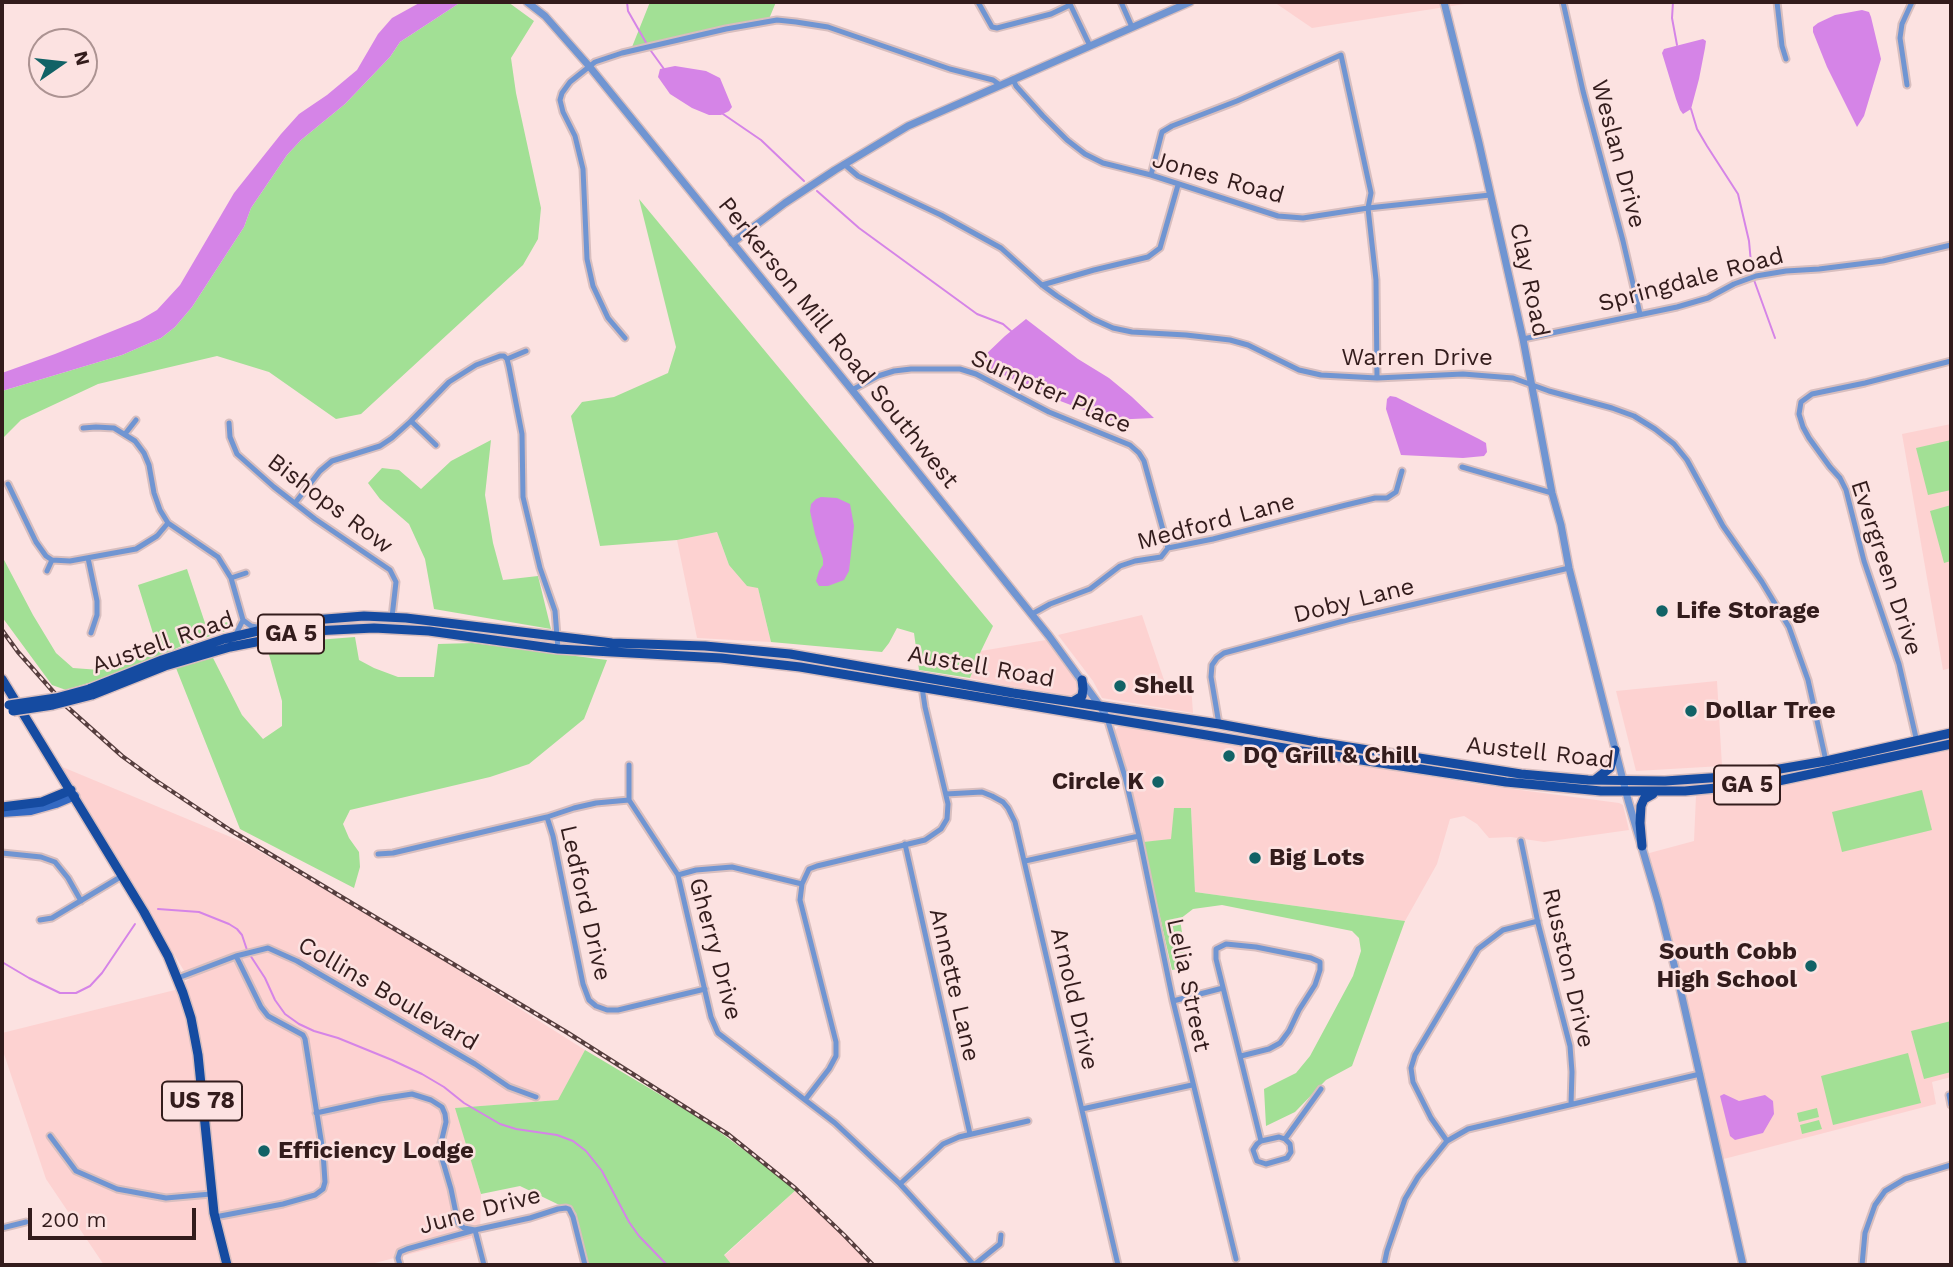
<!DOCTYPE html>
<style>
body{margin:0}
#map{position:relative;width:1953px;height:1267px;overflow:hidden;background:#fce2e1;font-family:"Work Sans",sans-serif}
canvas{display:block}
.frame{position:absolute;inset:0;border:4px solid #331c1c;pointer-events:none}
.north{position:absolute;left:28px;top:28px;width:70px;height:70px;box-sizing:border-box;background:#fce2e1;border:2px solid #ac9392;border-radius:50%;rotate:76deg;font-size:19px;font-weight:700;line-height:28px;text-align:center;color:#331c1c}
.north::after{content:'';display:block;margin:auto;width:24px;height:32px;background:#116266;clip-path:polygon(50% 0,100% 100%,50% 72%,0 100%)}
.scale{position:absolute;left:28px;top:1208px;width:168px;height:32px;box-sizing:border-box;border:4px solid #331c1c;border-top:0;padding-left:9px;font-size:21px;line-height:24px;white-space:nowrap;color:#331c1c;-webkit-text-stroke:5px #fce2e1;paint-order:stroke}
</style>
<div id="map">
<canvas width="1953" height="1267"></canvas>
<div class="frame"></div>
<div class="north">N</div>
<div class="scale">200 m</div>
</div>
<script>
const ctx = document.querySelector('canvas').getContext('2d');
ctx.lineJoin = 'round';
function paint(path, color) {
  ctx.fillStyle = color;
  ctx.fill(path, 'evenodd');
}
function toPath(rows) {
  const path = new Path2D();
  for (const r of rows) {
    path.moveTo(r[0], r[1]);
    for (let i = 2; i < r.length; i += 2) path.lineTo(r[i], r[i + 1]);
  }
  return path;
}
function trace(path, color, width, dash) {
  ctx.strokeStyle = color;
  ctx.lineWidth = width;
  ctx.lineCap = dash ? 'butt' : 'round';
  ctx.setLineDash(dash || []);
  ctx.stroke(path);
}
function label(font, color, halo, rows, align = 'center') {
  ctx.font = font + ' "Work Sans",sans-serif';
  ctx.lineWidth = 5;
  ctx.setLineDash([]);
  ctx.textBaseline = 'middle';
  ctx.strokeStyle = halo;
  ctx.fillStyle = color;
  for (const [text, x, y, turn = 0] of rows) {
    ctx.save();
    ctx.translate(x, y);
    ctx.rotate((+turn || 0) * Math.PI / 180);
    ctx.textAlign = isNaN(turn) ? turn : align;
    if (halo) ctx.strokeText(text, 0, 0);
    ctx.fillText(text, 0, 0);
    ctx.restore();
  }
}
const built = toPath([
 [1274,2,1477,2,1312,28],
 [1951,424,1951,668,1943,670,1902,434],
 [717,532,729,565,758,588,771,642,697,638,677,540],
 [1142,615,1165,683,1184,683,1191,685,1193,713,1102,698,1093,681,1058,635],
 [1046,640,1079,684,1080,692,1071,699,970,678,981,651],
 [1717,681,1722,766,1636,771,1616,691],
 [1121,724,1475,784,1619,803,1623,805,1629,830,1544,842,1511,837,1489,838,1477,824,1464,816,1450,819,1437,864,1405,921,1195,892,1191,808,1171,840,1143,842,1115,730],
 [1951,749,1951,1077,1932,1082,1936,1104,1716,1161,1699,1078,1642,855,1694,841,1696,796,1715,783,1762,779,1784,773,1864,761],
 [60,766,245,843,403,935,585,1050,559,1100,456,1108,481,1194,480,1236,367,1265,104,1265,46,1179,2,1048,2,1033,175,990,189,979],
 [797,1189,874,1265,732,1265,724,1256]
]);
const green = toPath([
 [461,2,508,2,534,21,511,58,516,93,541,208,538,239,523,265,361,414,336,419,269,372,217,356,98,384,21,420,2,439,2,391,122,355,161,338,175,327,192,307,244,227,251,208,287,155,301,140,345,104,390,57,400,42],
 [650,2,776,2,769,19,630,52],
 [639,199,993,626,981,651,970,678,919,670,914,633,897,628,889,643,882,652,771,642,758,588,747,586,729,565,717,532,677,540,600,546,571,416,582,402,614,397,668,373,676,347],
 [491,440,485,495,493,543,503,580,538,576,551,629,434,609,425,559,409,524,380,499,368,483,382,468,399,470,421,489,451,461],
 [1951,440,1951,490,1928,495,1916,448],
 [1951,505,1951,561,1944,563,1930,511],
 [2,556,33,615,56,653,73,668,100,670,128,664,156,643,138,585,187,569,206,626,234,621,231,629,184,645,121,673,66,690,52,685,2,617],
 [355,637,359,660,374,668,398,677,434,677,438,644,473,643,607,660,584,719,529,764,490,777,350,810,343,824,349,838,359,852,360,867,354,888,240,829,176,668,212,656,242,715,263,739,282,726,282,701,266,644],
 [1922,790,1932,830,1842,852,1832,812],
 [1174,808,1191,808,1195,892,1405,921,1352,1066,1326,1080,1295,1112,1266,1126,1264,1089,1296,1073,1310,1056,1353,976,1361,951,1359,938,1352,931,1222,905,1193,909,1180,919,1187,967,1172,970,1143,842,1171,839],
 [1951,1021,1951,1072,1924,1079,1911,1031],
 [585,1050,706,1122,797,1189,724,1255,732,1265,588,1265,576,1213,520,1186,481,1194,455,1108,558,1100],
 [1908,1053,1921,1103,1833,1125,1821,1076],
 [1817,1108,1819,1117,1799,1122,1797,1113],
 [1819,1120,1822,1129,1802,1134,1800,1125]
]);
const water = toPath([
 [421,2,461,2,400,42,390,57,345,104,301,140,287,155,251,208,244,227,192,307,175,327,161,338,122,355,2,391,2,373,55,354,140,320,157,310,180,285,234,193,281,134,299,114,327,95,357,70,378,34,392,18],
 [1862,10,1869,12,1871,17,1881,59,1864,116,1857,127,1827,67,1813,32,1813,27,1818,23,1835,15],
 [1703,39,1706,41,1705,48,1699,79,1691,109,1683,114,1680,110,1676,99,1662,53,1664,49],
 [675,66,706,71,720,78,732,107,729,111,721,115,709,115,692,108,670,94,658,77,660,69],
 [1026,319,1078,359,1109,378,1132,397,1154,418,1110,420,1055,399,1041,396,1031,385,1019,382,982,365,983,357,1005,336],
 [1390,396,1396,397,1479,439,1486,443,1487,452,1484,456,1463,458,1401,455,1386,409,1387,399],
 [821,497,837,498,850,504,854,526,849,571,844,580,828,586,819,586,816,581,819,571,823,565,823,559,815,534,810,511,811,504,816,499],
 [1724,1094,1739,1101,1765,1095,1773,1101,1774,1114,1763,1133,1735,1140,1730,1136,1720,1096]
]);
const stream = toPath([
 [627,2,628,11,648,46],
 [1673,2,1672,18,1677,45],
 [651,51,664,69],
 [1691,109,1697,129,1707,146,1738,194,1749,241,1752,274],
 [723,114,761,140,804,181],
 [817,191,859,228,977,314,1003,324,1011,331],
 [1754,280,1775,338],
 [158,909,199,912,229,924,237,929,242,935,247,950],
 [250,955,265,978,275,1000,285,1014,299,1024,314,1031,338,1038,392,1060,422,1074,444,1087,464,1103,500,1124,516,1129,557,1135,573,1141,586,1151,602,1171,629,1222,639,1236,667,1265],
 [2,962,29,978,60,993,76,993,90,986,102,973,135,924]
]);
const minor = toPath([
 [978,2,992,27,997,28,1051,14,1070,5],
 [1069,2,1090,46],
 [1121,2,1132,27],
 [1563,2,1583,91,1623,241,1640,314],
 [1777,2,1782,46,1786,59],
 [1013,79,1016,86,1043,116,1067,140,1085,154,1103,163,1151,175,1278,216,1303,218,1368,208,1490,195],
 [1907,85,1900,38,1902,24,1912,2],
 [844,164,858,176,941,215,1001,248,1042,285,1057,296,1093,319,1113,328,1132,332,1186,335,1230,340,1248,345,1299,370,1321,375,1377,378,1463,374,1513,378,1549,391,1612,408,1634,416,1655,429,1674,444,1687,460,1723,526,1762,582,1789,627,1808,680,1826,761],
 [1151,175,1162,132,1172,126,1237,101,1341,55,1371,193,1368,208,1376,280,1377,378],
 [1042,285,1094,270,1148,257,1160,248,1178,185],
 [625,338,608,318,593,286,587,259,583,169,575,136,563,112,560,100,562,93,570,82,595,62,622,53,726,29,777,20,796,22,828,27,950,69,993,80,1000,85],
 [1523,339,1677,307,1708,298,1734,284,1756,276,1786,271,1819,269,1883,261,1951,245],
 [507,359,526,351],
 [852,390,878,376,894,371,911,369,960,369,976,374,1049,412,1130,445,1139,453,1144,461,1168,548],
 [411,421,436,445],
 [229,423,230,437,237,454,274,487,315,519,390,570,396,582,392,617],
 [83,428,96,427,114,428,135,441,144,453,149,465,154,493,160,510,168,523,218,557,231,578,243,620,236,634],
 [125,434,136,420],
 [1462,467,1552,493],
 [8,484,36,542,46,556,52,560,70,561,136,549,157,536,168,523],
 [295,503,320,471,332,461,380,446,392,438,411,421,449,382,476,365,500,356,504,356,507,359,509,367,522,434,523,497,540,568,555,611,558,649],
 [88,558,97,601,97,615,91,633],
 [47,571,52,560],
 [231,578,246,573],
 [1032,614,1050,604,1090,589,1120,566,1135,561,1161,557,1168,548,1213,539,1346,505,1375,498,1387,498,1396,492,1402,471],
 [243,620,251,626,262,628],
 [1107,718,1125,777,1139,836,1173,1001,1236,1259],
 [1219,724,1211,677,1212,665,1217,658,1224,653,1351,619,1569,568],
 [1917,742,1899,664,1864,561,1846,490,1840,478,1830,467,1809,438,1803,427,1799,414,1801,402,1812,394,1865,383,1951,361],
 [946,794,982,792,992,796,1003,802,1008,808,1015,822,1118,1265],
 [629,800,629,765],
 [547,817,553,836,583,984,589,1000,596,1006,607,1010,618,1010,705,989],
 [1521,841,1538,923,1570,1046,1572,1072,1571,1104],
 [905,844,970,1134],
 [2,853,41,857,55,862,68,878,81,901],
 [378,854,393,853,547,817,574,808,596,803,629,800,678,875,711,1017,718,1033,835,1123,900,1184,974,1265],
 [1025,861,1139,836],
 [678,875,696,870,732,867,802,884],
 [40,920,52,918,122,876],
 [178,978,236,956,268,948,297,961,475,1064,509,1087,536,1097],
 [1173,1001,1223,988],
 [1241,1056,1269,1049,1280,1043,1289,1031,1299,1010,1315,985,1320,970,1320,962,1311,958,1256,947,1226,944,1216,949,1216,959,1261,1141],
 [1949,1095,1951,1105],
 [805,1100,829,1069,836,1056,836,1042,800,900,802,884,809,869,817,866,925,840,941,829,947,819,948,804,925,707,922,687],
 [1082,1109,1192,1085],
 [316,1113,380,1099,412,1094,431,1100,442,1107,445,1114,446,1122,440,1147,441,1155,451,1189,458,1223,464,1228,475,1230,484,1265],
 [50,1136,76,1171,117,1189,166,1198,211,1194],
 [1279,1137,1285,1139,1290,1144,1291,1152,1287,1158,1266,1164,1257,1161,1253,1150,1257,1144,1261,1141,1279,1137],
 [1285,1139,1321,1089],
 [1447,1141,1431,1118,1413,1082,1411,1068,1415,1055,1478,949,1503,930,1538,921],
 [900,1184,943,1144,959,1137,1028,1121],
 [215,1217,283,1204,315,1195,323,1189,325,1182,323,1152,305,1039,303,1035,268,1016,261,1007,236,956],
 [2,1228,26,1222],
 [400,1265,398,1258,400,1252,407,1249,475,1230,530,1218,558,1209,566,1208,569,1209,573,1217,585,1265],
 [974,1265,1000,1244,1001,1235],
 [1384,1265,1387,1251,1405,1199,1418,1177,1447,1141,1468,1129,1700,1074],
 [1862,1265,1865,1233,1875,1205,1885,1191,1905,1179,1951,1165]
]);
const tertiary = toPath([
 [527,2,545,16,589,66,852,390,1049,636,1100,706,1107,718],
 [1444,2,1479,143,1523,339,1552,493,1561,525,1569,568,1628,800,1658,902,1680,988,1743,1265],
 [732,243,785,203,835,170,908,126,1190,2]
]);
const secondary = toPath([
 [2,813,31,811,56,804,75,796]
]);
const primary = toPath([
 [2,679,144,912,168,956,183,993,191,1018,198,1055,214,1213,227,1265],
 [89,689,162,660,224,639,300,621,364,616,406,618,612,643,705,646,790,654,1013,693,1219,724,1317,742,1521,774,1588,780,1665,781,1739,776,1826,761,1951,733],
 [92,695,165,666,230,647,313,631,374,628,429,631,558,649,721,658,800,667,1302,751,1506,782,1601,791,1685,791,1769,783,1951,744],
 [1072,702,1082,696,1083,689,1082,680],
 [1596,779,1610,768,1615,750],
 [2,807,42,802,71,790],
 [1642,846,1640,823,1641,806,1644,799,1653,794]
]);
const rail = toPath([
 [2,630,18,652,66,706,122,756,155,780,230,830,568,1033,729,1135,795,1188,844,1235,873,1265]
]);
const primaryBridge = toPath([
 [9,705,56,698,89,689],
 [13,711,53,705,92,695]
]);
const markers = [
 [1662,611,7,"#116266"],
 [1120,686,7,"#116266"],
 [1691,711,7,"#116266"],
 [1229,756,7,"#116266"],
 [1158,782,7,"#116266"],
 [1255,858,7,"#116266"],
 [1811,966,7,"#116266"],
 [264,1151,7,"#116266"]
];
const shields = [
 [291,634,66],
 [1747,785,66],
 [202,1101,80]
];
const shieldNames = [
 ["GA 5",291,634],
 ["GA 5",1747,785],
 ["US 78",202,1101]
];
const streetNames = [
 ["Weslan Drive",1618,154,75],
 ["Jones Road",1218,178,16],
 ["Clay Road",1529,280,78],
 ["Springdale Road",1691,280,-15],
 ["Perkerson Mill Road Southwest",838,343,51],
 ["Warren Drive",1417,358],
 ["Sumpter Place",1051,392,24],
 ["Bishops Row",330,504,37],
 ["Medford Lane",1216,522,-15],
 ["Evergreen Drive",1886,568,72],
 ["Doby Lane",1354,601,-14],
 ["Austell Road",163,643,-19],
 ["Austell Road",981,667,10],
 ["Austell Road",1540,753,6],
 ["Ledford Drive",585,903,77],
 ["Gherry Drive",715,949,75],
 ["Russton Drive",1568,968,77],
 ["Annette Lane",954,985,77],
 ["Lelia Street",1188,985,78],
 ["Collins Boulevard",388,994,30],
 ["Arnold Drive",1074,999,77],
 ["June Drive",480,1211,-15]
];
const poiNames = [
 ["Life Storage",1676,611],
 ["Shell",1134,686],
 ["Dollar Tree",1705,711],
 ["DQ Grill & Chill",1243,756],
 ["Circle K",1144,782,"right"],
 ["Big Lots",1269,858],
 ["South Cobb",1797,952,"right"],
 ["High School",1797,980,"right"],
 ["Efficiency Lodge",278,1151]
];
paint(built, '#fdd2d1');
paint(green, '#a2e095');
paint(water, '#d584e7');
trace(stream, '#d584e7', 2);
trace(minor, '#d8bebe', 9);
trace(tertiary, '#d8bebe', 10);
trace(secondary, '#d8bebe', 11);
trace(primary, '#d8bebe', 12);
trace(minor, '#7095d2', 5);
trace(tertiary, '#7095d2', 7);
trace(secondary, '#3369c2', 8);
trace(primary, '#154ba1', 9);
trace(rail, '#563e3e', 4.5);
trace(rail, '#fce2e1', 2, [5]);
trace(primaryBridge, '#d8bebe', 12, []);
trace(primaryBridge, '#154ba1', 9);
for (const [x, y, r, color] of markers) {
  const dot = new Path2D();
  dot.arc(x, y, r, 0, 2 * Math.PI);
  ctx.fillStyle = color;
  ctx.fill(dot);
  trace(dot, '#fce2e1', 2.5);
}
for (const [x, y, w] of shields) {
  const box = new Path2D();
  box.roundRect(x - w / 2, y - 19.5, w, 39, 5);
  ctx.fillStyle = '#fce2e1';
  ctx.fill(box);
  trace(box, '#331c1c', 2);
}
label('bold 23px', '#331c1c', null, shieldNames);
label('24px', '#331c1c', '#fce2e1', streetNames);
label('bold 24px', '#331c1c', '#fce2e1', poiNames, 'left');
</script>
